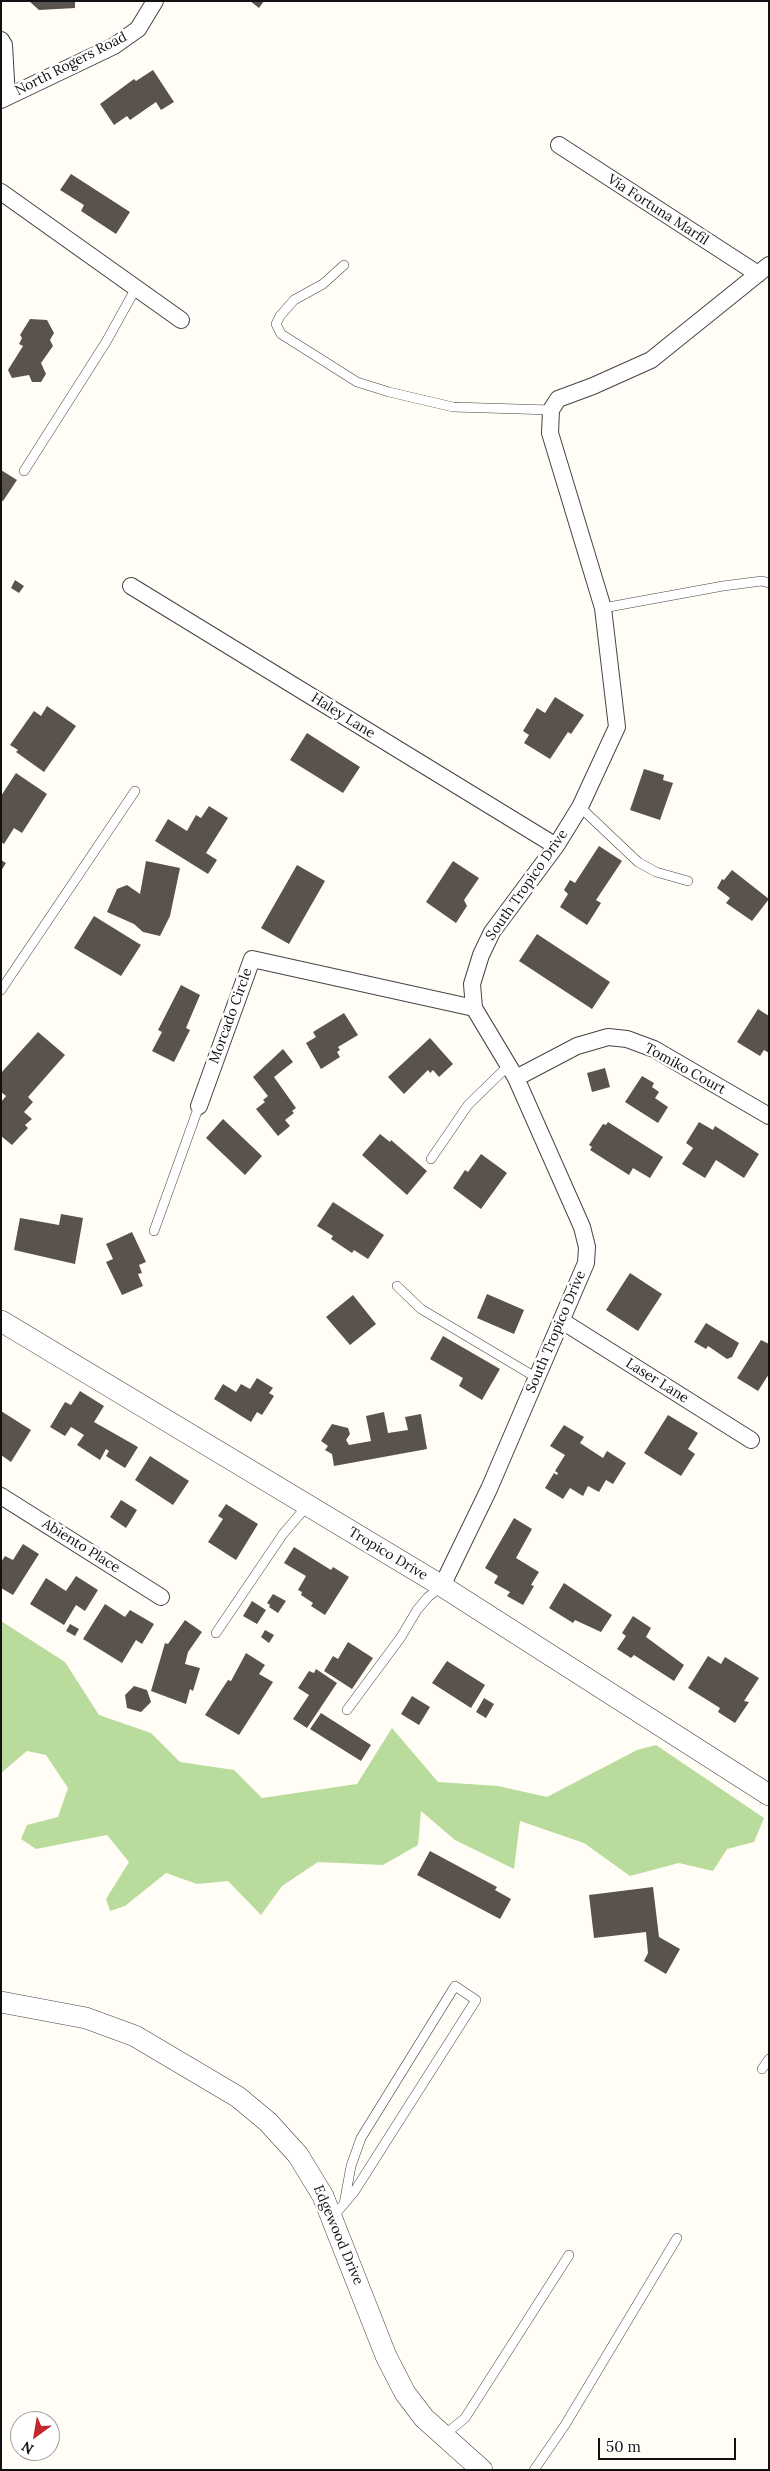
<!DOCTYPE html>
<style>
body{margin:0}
#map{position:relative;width:770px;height:2471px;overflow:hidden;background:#fffdf5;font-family:Lora,serif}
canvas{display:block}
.frame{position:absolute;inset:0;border:2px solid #111;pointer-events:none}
.north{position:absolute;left:10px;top:2411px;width:50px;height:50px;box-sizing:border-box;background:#fff;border:1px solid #a0a0a0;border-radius:50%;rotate:212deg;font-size:14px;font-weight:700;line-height:20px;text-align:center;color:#111}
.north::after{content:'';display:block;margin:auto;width:18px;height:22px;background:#c4262e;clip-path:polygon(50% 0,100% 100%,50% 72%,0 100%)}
.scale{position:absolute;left:598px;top:2438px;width:138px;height:22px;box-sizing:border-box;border:2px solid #111;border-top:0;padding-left:6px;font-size:15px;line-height:18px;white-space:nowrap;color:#111;-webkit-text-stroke:4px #fff;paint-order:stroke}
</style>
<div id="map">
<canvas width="770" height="2471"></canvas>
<div class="frame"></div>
<div class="north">N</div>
<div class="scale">50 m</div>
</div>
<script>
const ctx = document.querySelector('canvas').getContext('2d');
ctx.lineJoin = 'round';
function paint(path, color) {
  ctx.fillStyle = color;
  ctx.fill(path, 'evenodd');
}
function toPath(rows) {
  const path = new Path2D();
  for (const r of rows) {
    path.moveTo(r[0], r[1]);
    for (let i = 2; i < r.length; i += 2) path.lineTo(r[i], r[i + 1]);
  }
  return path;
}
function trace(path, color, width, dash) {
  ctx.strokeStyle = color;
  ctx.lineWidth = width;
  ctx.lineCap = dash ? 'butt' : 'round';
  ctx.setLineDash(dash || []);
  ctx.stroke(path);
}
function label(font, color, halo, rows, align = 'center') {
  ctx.font = font + ' Lora,serif';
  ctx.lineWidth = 5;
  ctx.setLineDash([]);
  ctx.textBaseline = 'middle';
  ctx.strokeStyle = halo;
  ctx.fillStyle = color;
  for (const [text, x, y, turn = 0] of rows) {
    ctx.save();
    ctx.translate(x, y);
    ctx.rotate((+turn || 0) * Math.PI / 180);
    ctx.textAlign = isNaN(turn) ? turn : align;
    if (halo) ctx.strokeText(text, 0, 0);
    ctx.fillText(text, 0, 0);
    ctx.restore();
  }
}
const forest = toPath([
 [1,1621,65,1662,99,1715,151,1733,180,1762,234,1770,262,1798,357,1784,392,1728,438,1782,498,1786,547,1797,637,1750,656,1745,764,1818,754,1842,727,1849,713,1871,679,1863,630,1876,584,1843,520,1821,514,1869,455,1840,421,1811,418,1845,383,1865,318,1862,282,1886,261,1915,228,1881,197,1884,166,1873,125,1906,110,1911,106,1899,129,1862,107,1835,36,1849,21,1839,27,1825,58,1817,68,1788,46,1755,27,1751,1,1773]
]);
const building = toPath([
 [29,1,75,1,75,8,39,10],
 [250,1,264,1,259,8],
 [153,70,174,102,161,110,156,102,130,120,127,116,114,125,100,104,134,79,136,81],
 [71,174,130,212,116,234,81,211,84,205,60,190],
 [30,319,47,320,54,333,50,340,53,346,41,363,46,374,41,382,32,382,29,375,12,378,8,370,23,346,19,344,22,338,20,335],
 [1,470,17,480,3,501,1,500],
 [15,580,24,586,19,593,11,588],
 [555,697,584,715,571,734,568,732,550,759,524,743,529,735,523,731,537,708,545,713],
 [47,706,76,726,44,772,16,752,18,750,10,745,34,711,41,716],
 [307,733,360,767,343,793,290,760],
 [644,769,664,775,663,780,673,783,660,820,630,810],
 [16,773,47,794,22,833,14,828,4,844,1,842,1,796],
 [209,806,228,818,206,853,217,860,208,874,155,841,168,819,187,831,196,815,201,818],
 [599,846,622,861,596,900,601,903,587,925,560,907,568,894,564,890,570,880,575,883],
 [1,860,6,863,1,871],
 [146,861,180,868,170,916,160,936,143,932,134,924,107,912,117,889,127,885,140,894],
 [453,861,479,878,464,900,467,906,456,923,426,902],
 [297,865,325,881,289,944,261,928],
 [732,870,769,899,752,921,726,903,730,898,717,888,722,879,724,880],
 [94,916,141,945,121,976,74,948],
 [537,934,610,982,592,1009,519,961],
 [181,985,200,995,186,1028,190,1030,174,1062,152,1051,162,1032,158,1030],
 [758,1009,769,1016,769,1053,764,1050,760,1056,737,1042],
 [344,1013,358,1035,338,1047,340,1050,337,1052,340,1057,321,1069,306,1043,316,1037,313,1032],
 [38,1032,65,1055,28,1097,33,1102,24,1112,32,1119,25,1125,28,1128,12,1145,1,1136,1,1102,6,1096,1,1092,1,1073],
 [430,1038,453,1064,439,1077,433,1070,430,1073,428,1070,404,1094,388,1077],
 [283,1049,293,1062,274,1077,296,1108,292,1111,294,1113,285,1120,290,1126,278,1136,256,1109,265,1102,263,1100,268,1096,253,1077],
 [605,1068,610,1087,592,1092,587,1073],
 [642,1076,654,1083,652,1087,659,1092,655,1098,668,1107,658,1123,625,1102],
 [223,1119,262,1156,245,1175,206,1138],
 [608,1122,663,1157,650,1178,633,1168,629,1175,590,1150,592,1147,589,1145,603,1124,606,1125],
 [699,1122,713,1130,715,1126,759,1154,744,1178,716,1160,705,1178,682,1164,693,1148,686,1143],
 [380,1134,390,1142,391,1140,427,1171,407,1195,362,1155],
 [481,1154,507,1173,481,1209,453,1188,465,1170,468,1172],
 [333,1202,384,1235,368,1259,354,1250,352,1253,331,1239,333,1236,317,1226],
 [61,1214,83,1218,75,1264,14,1250,20,1218,59,1225],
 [132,1232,146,1262,139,1265,142,1273,138,1274,143,1286,122,1295,106,1262,113,1259,106,1244],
 [630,1273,662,1294,638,1331,606,1310],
 [487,1294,524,1310,514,1334,477,1318],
 [353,1295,376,1324,350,1345,326,1317],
 [706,1323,739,1343,732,1357,727,1359,708,1346,706,1349,694,1342],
 [443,1336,500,1369,482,1400,459,1386,463,1378,430,1359],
 [761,1340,769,1344,769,1374,758,1391,737,1378],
 [257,1378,273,1388,269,1393,274,1396,262,1415,257,1412,251,1422,214,1399,223,1384,236,1392,241,1384,250,1389],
 [80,1391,104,1406,94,1422,138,1447,125,1468,106,1456,109,1451,106,1449,100,1460,77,1445,84,1435,71,1427,65,1436,50,1427,65,1402,71,1405],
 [1,1411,31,1430,11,1462,1,1455],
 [384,1412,388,1433,408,1430,405,1417,421,1414,427,1449,334,1466,332,1454,325,1450,328,1446,321,1441,332,1424,348,1428,350,1434,346,1440,349,1445,371,1441,366,1416],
 [668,1415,698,1433,688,1449,695,1454,681,1476,644,1453],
 [564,1425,584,1437,580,1443,603,1458,607,1451,626,1463,613,1484,606,1480,599,1492,588,1486,583,1496,570,1488,563,1499,545,1488,554,1473,557,1475,558,1473,555,1471,565,1455,550,1446],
 [150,1456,189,1481,173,1505,135,1480],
 [121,1500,137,1510,126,1528,110,1517],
 [226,1504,258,1524,236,1560,208,1542,223,1519,218,1516],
 [514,1518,532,1529,516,1558,539,1572,531,1585,534,1586,523,1605,507,1596,510,1592,494,1583,498,1576,485,1568],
 [23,1544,39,1554,13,1595,1,1588,1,1562,5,1556,13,1560],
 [294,1547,331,1570,333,1567,349,1577,325,1615,311,1606,313,1603,301,1595,302,1592,298,1590,306,1576,284,1563],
 [76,1576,98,1590,85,1611,76,1605,64,1625,30,1604,46,1578,66,1591],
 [564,1583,612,1615,601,1632,575,1620,573,1623,549,1608],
 [273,1594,286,1601,278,1613,269,1607,270,1605,267,1603],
 [252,1601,266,1610,257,1624,243,1616],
 [105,1604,125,1617,130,1610,154,1624,142,1644,136,1640,122,1663,83,1639],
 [633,1616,651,1628,646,1637,684,1665,674,1681,634,1655,631,1658,617,1649,626,1636,622,1633],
 [185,1620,202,1632,188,1652,185,1664,200,1668,193,1691,190,1689,186,1704,151,1691,165,1643,168,1644],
 [70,1624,79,1629,75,1636,66,1631],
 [265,1630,274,1635,269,1643,261,1637],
 [348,1642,373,1658,352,1689,324,1671,333,1656,338,1659],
 [246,1653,265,1665,259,1674,273,1682,239,1735,205,1715,228,1680,231,1681],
 [708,1656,721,1664,725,1657,759,1678,744,1701,749,1702,735,1723,718,1712,720,1708,688,1688],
 [447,1661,485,1685,471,1708,432,1683],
 [316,1669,337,1683,307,1728,293,1719,309,1695,298,1688,309,1671,314,1673],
 [134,1686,147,1690,151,1702,141,1712,127,1708,125,1695],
 [412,1696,430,1707,419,1725,401,1714],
 [484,1698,494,1704,486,1718,476,1712],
 [321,1713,371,1745,361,1761,310,1729],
 [430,1851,497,1887,495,1890,511,1899,500,1919,417,1875],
 [653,1887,659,1937,680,1949,666,1974,644,1961,648,1953,646,1932,594,1938,589,1895]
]);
const service = toPath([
 [344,265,323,284,294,300,280,316,276,324,281,334,357,382,389,392,453,407,551,410],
 [24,471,106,342,136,288],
 [603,608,723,586,762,581,769,583],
 [580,807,638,862,656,872,688,881],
 [1,990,135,791],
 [431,1159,468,1105,509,1065],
 [154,1231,199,1106],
 [397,1286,421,1309,537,1378],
 [216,1633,283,1534,307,1506],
 [347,1710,401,1637,417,1610,428,1597,442,1586],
 [762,2069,769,2059],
 [332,2218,354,2192,476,2000,455,1986,361,2138,351,2166,344,2204],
 [443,2436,465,2418,569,2255],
 [534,2470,565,2425,677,2238]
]);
const minor = toPath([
 [1,40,4,45,7,97],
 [1,100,114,46,138,29,155,1],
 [559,145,758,274],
 [1,192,181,320],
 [131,586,556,846],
 [516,1078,577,1046,608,1037,627,1039,654,1049,769,1116],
 [199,1106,252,959,474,1008],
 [562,1321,751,1440],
 [1,1496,161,1597],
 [442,1586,489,1489,586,1263,587,1247,582,1227,516,1078,474,1008,472,984,481,955,492,932,556,846,580,807,617,727,603,608,550,433,551,410,558,399,593,386,651,360,769,265]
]);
const tertiary = toPath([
 [1,1321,442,1586,769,1795],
 [1,2002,86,2018,135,2036,238,2097,268,2122,298,2155,323,2196,386,2356,405,2393,424,2418,482,2470]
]);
const streetNames = [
 ["North Rogers Road",71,64,-27],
 ["Via Fortuna Marfil",658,210,33],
 ["Haley Lane",343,716,32],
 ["South Tropico Drive",527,885,-55],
 ["Morcado Circle",231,1016,-70],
 ["Tomiko Court",685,1069,29],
 ["South Tropico Drive",556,1332,-67],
 ["Laser Lane",657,1381,32],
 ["Abiento Place",81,1546,32],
 ["Tropico Drive",388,1554,31],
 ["Edgewood Drive",338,2235,67]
];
paint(forest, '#b9dc9c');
paint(building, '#5a524d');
trace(service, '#444', 10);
trace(minor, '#444', 18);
trace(tertiary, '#444', 22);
trace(service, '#fff', 9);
trace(minor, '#fff', 16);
trace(tertiary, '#fff', 21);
label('14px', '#111', '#fff', streetNames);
</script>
